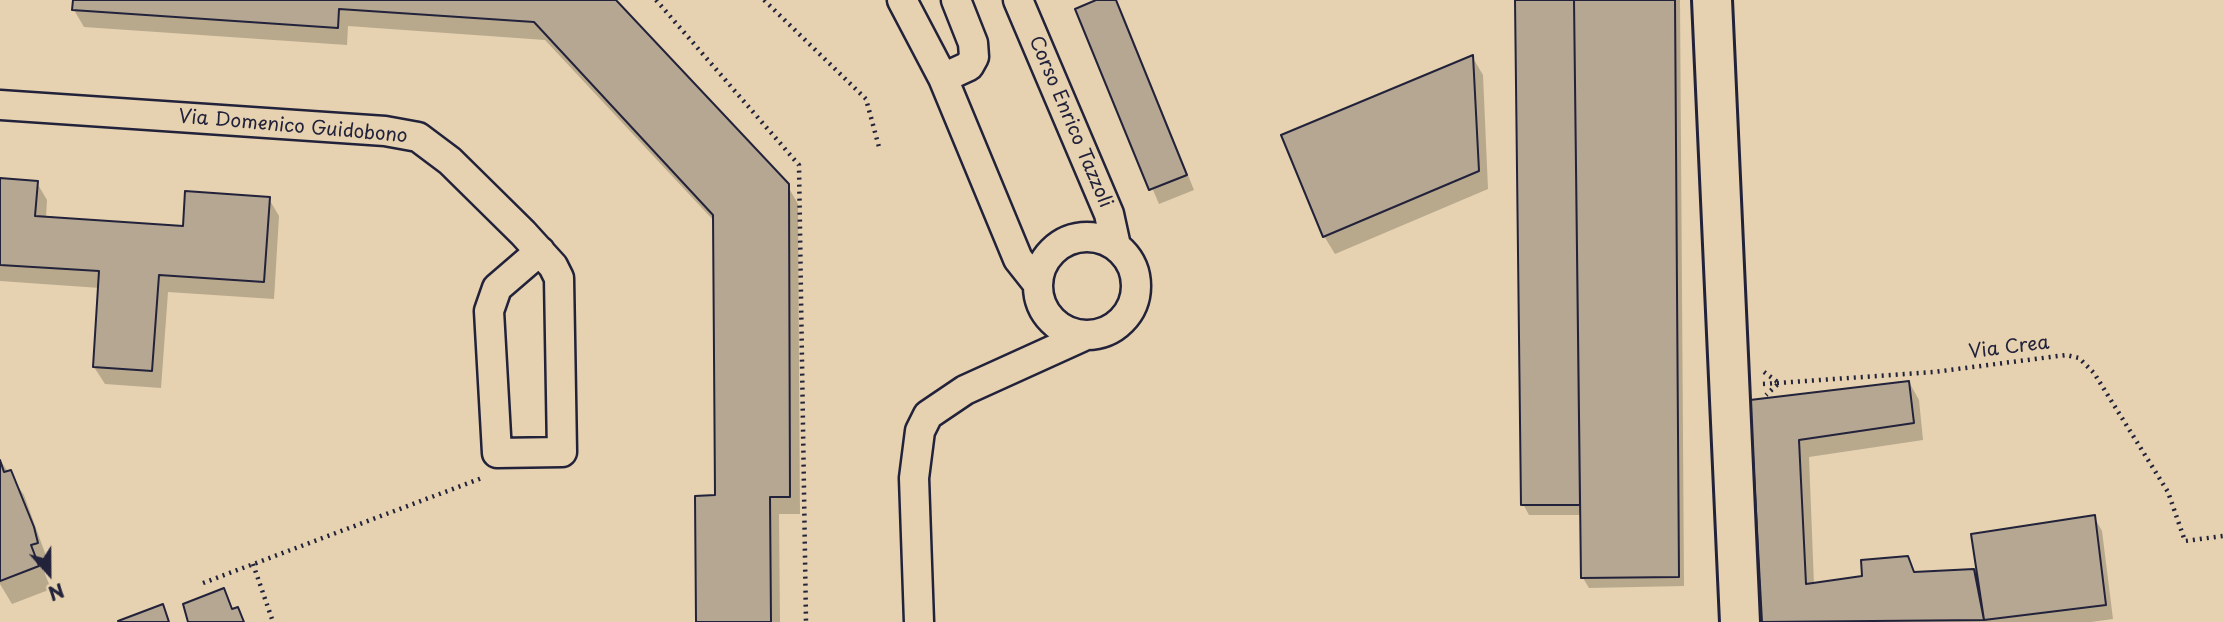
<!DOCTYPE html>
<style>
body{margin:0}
#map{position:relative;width:2223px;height:622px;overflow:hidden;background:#e6d2b0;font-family:"Playpen Sans",sans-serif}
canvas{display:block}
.north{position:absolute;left:14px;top:538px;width:70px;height:70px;-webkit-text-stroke:5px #e6d2b0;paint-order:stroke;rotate:159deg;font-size:19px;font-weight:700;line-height:28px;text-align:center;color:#22223b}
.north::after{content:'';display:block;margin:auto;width:24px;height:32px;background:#22223b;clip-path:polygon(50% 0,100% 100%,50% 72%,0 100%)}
</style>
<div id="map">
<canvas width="2223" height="622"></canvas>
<div class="north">N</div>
</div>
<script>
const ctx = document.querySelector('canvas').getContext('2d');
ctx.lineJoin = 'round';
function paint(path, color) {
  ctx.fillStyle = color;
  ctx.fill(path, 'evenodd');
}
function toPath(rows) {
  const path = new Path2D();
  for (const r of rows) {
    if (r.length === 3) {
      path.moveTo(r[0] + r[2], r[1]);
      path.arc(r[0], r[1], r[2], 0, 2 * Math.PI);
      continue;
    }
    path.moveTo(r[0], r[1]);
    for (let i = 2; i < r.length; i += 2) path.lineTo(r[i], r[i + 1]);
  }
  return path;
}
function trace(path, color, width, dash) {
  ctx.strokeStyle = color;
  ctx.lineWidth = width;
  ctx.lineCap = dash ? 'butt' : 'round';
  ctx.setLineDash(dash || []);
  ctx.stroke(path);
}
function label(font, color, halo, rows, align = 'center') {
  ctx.font = font + ' "Playpen Sans",sans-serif';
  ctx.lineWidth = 5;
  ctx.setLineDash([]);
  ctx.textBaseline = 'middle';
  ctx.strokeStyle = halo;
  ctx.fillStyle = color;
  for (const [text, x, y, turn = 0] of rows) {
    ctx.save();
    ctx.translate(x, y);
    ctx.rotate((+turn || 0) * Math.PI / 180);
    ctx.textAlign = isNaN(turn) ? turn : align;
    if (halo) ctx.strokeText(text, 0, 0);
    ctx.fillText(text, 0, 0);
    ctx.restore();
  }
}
const shadow = toPath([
 [75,0,614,0,787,185,798,204,800,514,779,514,780,622,697,622,717,497,715,222,545,40,348,26,347,45,84,27,74,10],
 [1100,0,1115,0,1121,9,1194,190,1159,204,1077,9],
 [1517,0,1680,0,1684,586,1589,588,1583,578,1582,515,1529,515,1523,504],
 [1473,58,1483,75,1488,189,1335,254,1324,236],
 [0,180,37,183,47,200,46,218,185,228,269,199,279,216,274,299,168,292,161,388,105,384,94,367,100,288,0,281],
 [1909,382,1919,400,1923,440,1809,457,1814,585,1864,577,1907,558,1916,574,1973,571,1980,582,2094,517,2102,531,2113,619,2091,622,1764,622,1751,402],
 [0,460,24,495,50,567,43,569,51,589,12,604,0,584]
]);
const building = toPath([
 [73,0,616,0,789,184,790,497,770,497,771,622,696,622,695,496,715,495,713,215,534,22,339,9,338,28,72,10,73,0],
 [1096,0,1116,0,1187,175,1149,190,1075,9,1096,0],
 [1515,0,1574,0,1580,505,1521,505,1515,0],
 [1574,0,1675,0,1679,577,1581,578,1574,0],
 [1473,55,1479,171,1323,237,1281,135,1473,55],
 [0,178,38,181,35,216,183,226,185,191,270,197,264,282,159,275,152,371,93,367,99,271,0,265,0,178],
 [1909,381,1914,423,1799,440,1806,584,1862,576,1861,560,1908,556,1914,572,1974,569,1984,620,1762,622,1750,400,1909,381],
 [0,460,4,472,11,470,34,527,38,543,31,545,39,566,0,581,0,460],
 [2095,515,2106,605,1984,620,1971,534,2095,515],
 [224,588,232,609,238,607,244,622,188,622,183,604,224,588],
 [163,604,169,622,119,622,118,621,163,604]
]);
const path = toPath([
 [656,0,799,165,806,622],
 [764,0,866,99,879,147],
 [1764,372,1779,383,1766,395],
 [1763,384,1934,372,2066,355,2079,358,2094,373,2168,492,2185,541,2223,536],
 [253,564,273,622],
 [203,583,482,478]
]);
const street = toPath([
 [902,0,943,78,1018,259,1037,283],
 [1018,0,1109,214,1116,246],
 [943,78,969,66,974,57,973,43,956,0],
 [0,105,385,131,418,137,450,161,523,233,553,266,559,278,562,452,497,453,489,311,497,288,540,251],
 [1087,286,49],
 [919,622,914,478,920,431,928,415,965,390,1084,336]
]);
const secondary = toPath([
 [1712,0,1740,622]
]);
const streetNames = [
 ["Corso Enrico Tazzoli",1070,122,67],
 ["Via Domenico Guidobono",293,127,5],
 ["Via Crea",2009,348,-7]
];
paint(shadow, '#0003');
paint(building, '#b6a793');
trace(building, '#22223b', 2);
trace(street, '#22223b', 33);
trace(secondary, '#22223b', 44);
trace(path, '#22223b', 4.5, [2, 5]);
trace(street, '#e6d2b0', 28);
trace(secondary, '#e6d2b0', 38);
label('19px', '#22223b', '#e6d2b0', streetNames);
</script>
